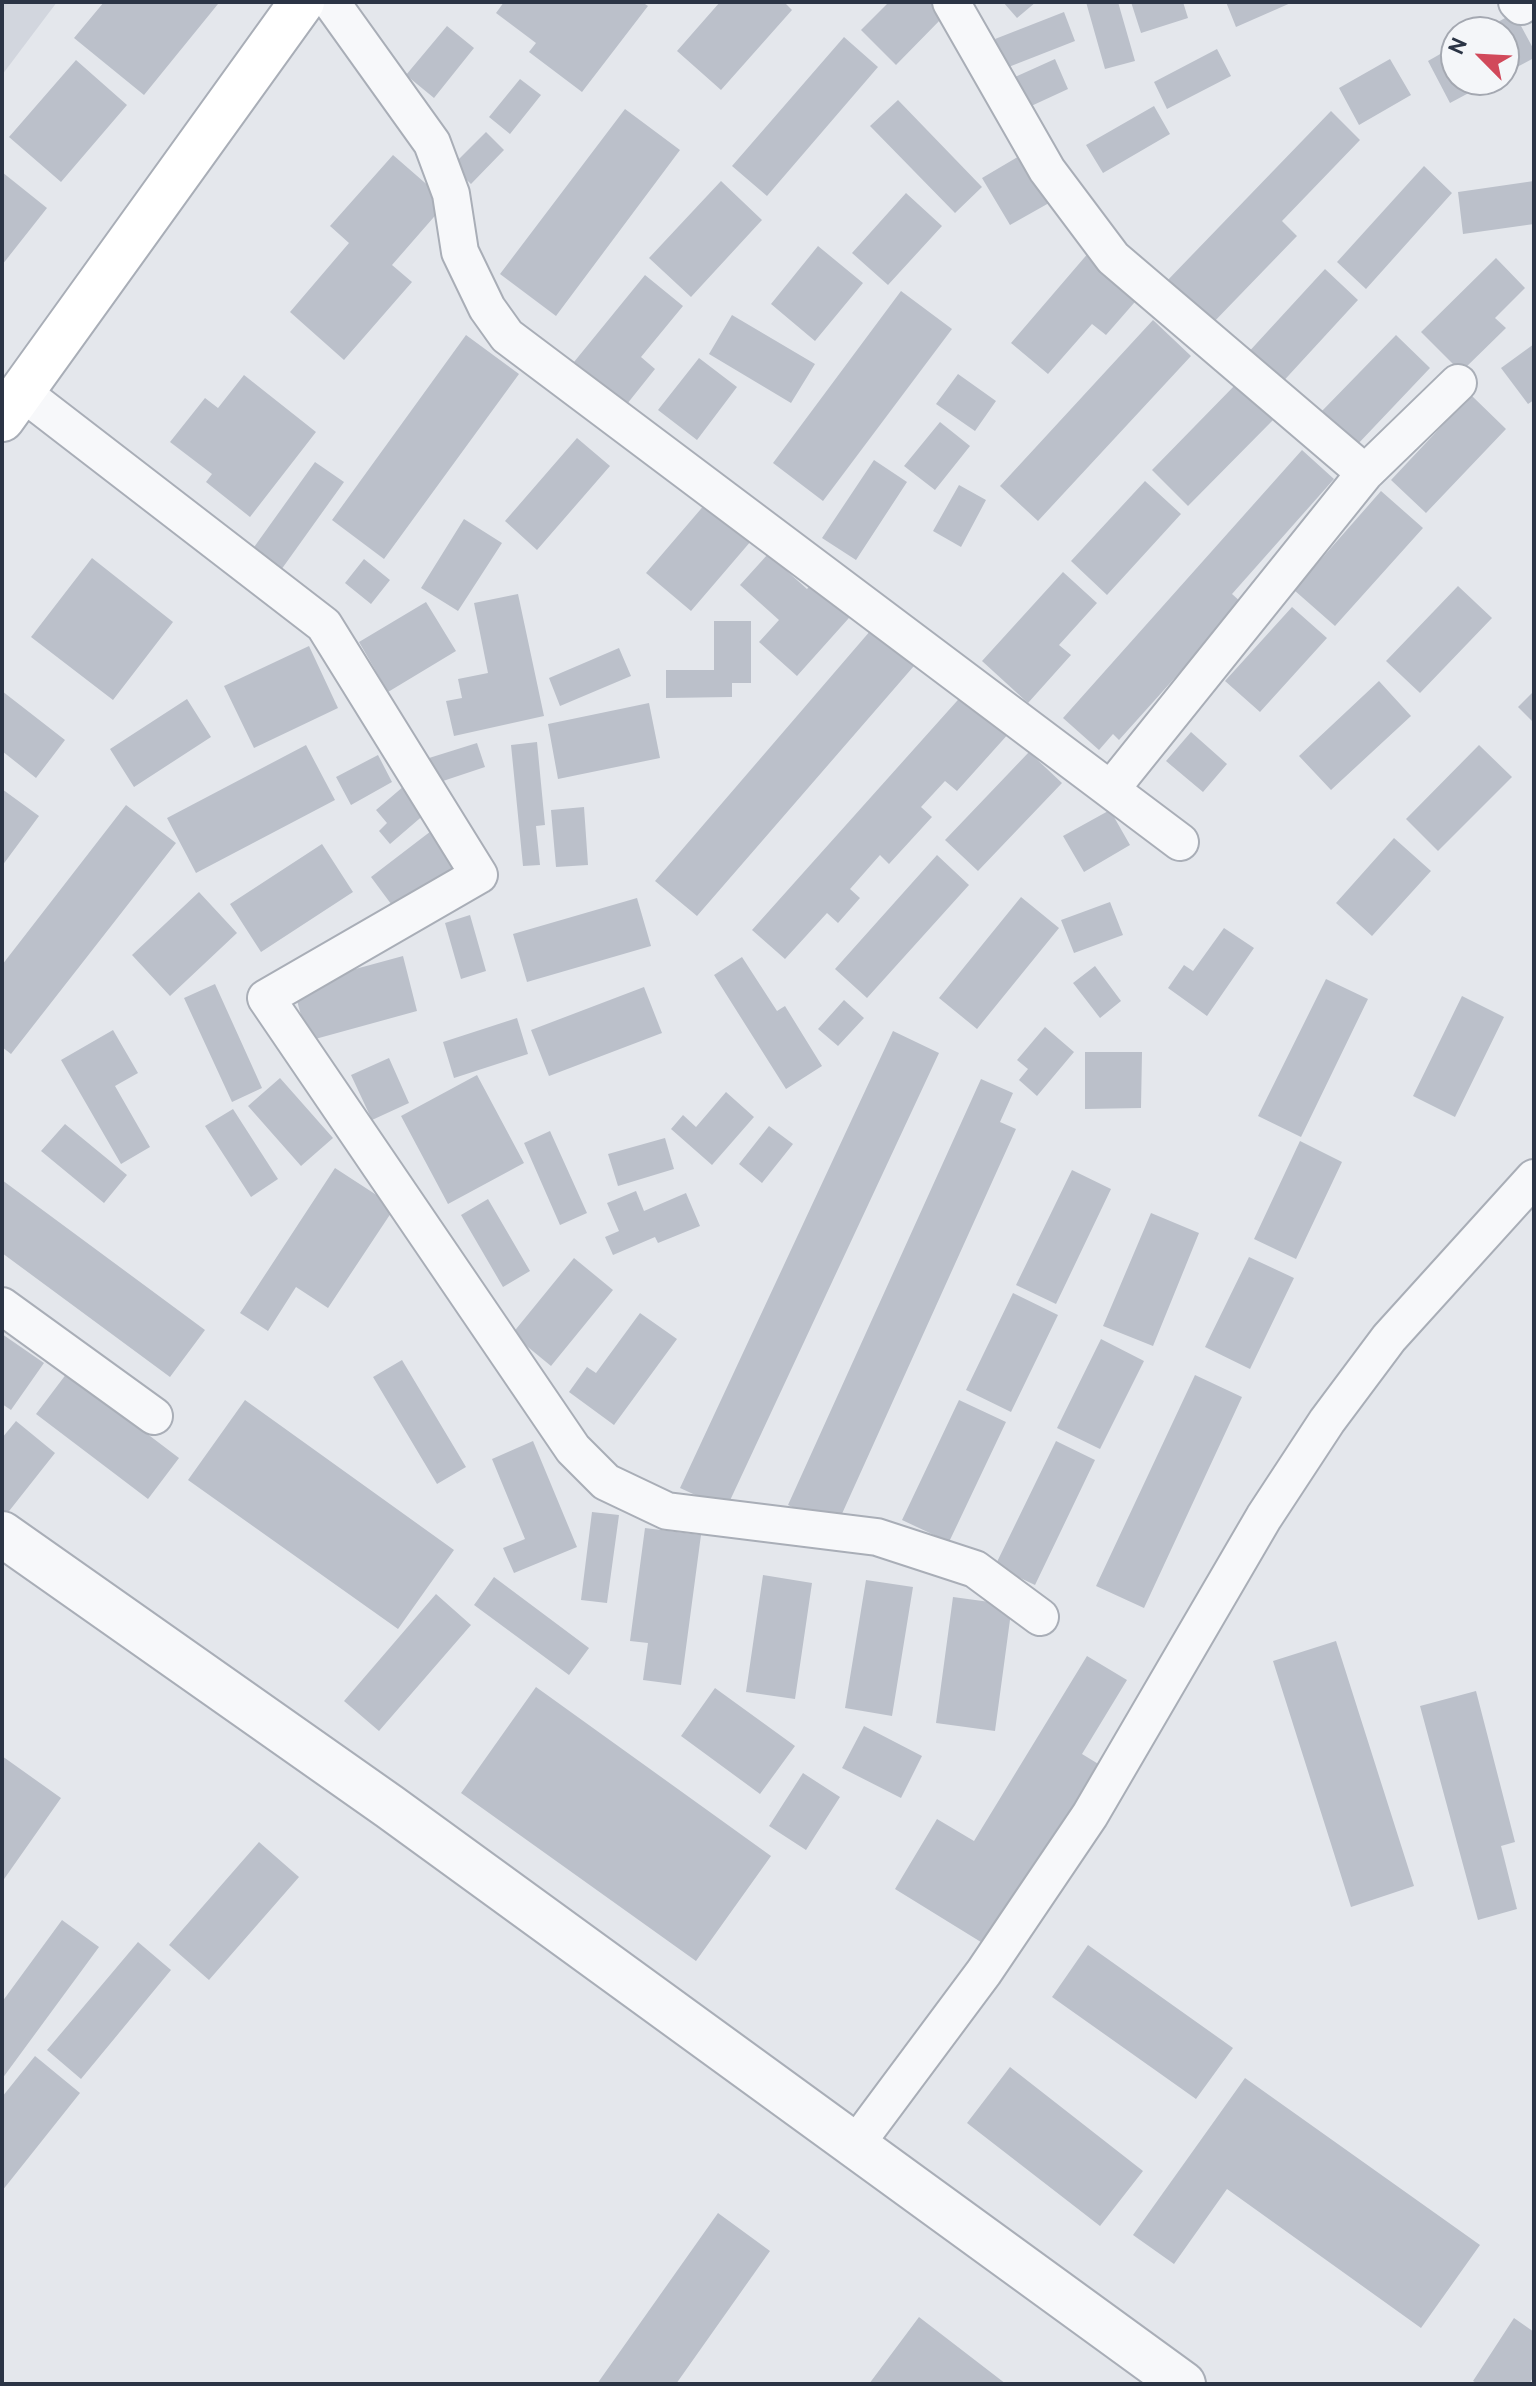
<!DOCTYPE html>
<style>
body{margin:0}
#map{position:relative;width:1536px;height:2386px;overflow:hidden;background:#e4e7ec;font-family:Overpass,sans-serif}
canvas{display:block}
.frame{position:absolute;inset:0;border:4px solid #2b3445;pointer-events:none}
.north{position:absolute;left:1440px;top:16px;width:80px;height:80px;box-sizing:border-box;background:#f4f6f9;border:2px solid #a4a8b1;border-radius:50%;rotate:294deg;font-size:22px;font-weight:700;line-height:32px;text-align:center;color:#2b3445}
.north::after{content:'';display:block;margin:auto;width:28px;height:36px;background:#d1495b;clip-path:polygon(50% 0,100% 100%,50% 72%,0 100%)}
</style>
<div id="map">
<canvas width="1536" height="2386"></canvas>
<div class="frame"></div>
<div class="north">N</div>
</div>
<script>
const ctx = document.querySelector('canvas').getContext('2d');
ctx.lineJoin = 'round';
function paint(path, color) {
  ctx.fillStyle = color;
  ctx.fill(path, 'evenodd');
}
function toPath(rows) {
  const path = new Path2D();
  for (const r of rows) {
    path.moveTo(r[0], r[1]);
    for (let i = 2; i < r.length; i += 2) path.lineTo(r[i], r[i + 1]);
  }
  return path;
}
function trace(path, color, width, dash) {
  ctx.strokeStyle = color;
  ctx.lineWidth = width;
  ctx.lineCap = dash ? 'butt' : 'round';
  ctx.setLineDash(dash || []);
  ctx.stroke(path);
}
const built = toPath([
 [2,2,57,2,2,75]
]);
const building = toPath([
 [104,2,216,2,218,4,144,95,74,38],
 [504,2,642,2,648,6,582,92,529,52,536,43,496,13],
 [720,2,784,2,792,10,721,90,677,51],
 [889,2,930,2,944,16,896,65,861,30],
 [1003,2,1036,2,1017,18],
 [1086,2,1118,2,1135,61,1105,69],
 [1131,2,1183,2,1188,18,1141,33],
 [1226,2,1293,2,1236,27],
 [1064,12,1075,41,1006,68,995,39],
 [1514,13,1534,50,1534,58,1504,74,1504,32,1480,32],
 [447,26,474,48,434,98,406,75],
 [844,37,878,67,767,196,732,166],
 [1456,45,1456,80,1493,80,1450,103,1428,61],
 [1217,49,1231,76,1167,109,1154,82],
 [1055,59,1068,89,1029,107,1015,77],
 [1390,59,1411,95,1359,125,1339,88],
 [76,60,127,105,61,182,9,137],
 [520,79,541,95,510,134,489,117],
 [898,100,982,187,955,213,870,126],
 [1154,106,1170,134,1103,173,1086,145],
 [625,109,680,150,556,316,500,274],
 [1331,111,1360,140,1282,221,1297,236,1209,327,1164,284],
 [486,132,504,150,471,184,452,166],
 [393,155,447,202,392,265,412,282,344,360,290,312,349,243,330,226],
 [1021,155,1049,203,1010,225,982,178],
 [1424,166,1452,193,1366,289,1337,262],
 [2,172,47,208,2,265],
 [721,181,762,220,691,297,649,258],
 [1534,181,1534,224,1463,234,1458,192],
 [906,193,942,226,888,285,852,253],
 [818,246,863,283,815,341,771,304],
 [1090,251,1141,295,1106,335,1092,324,1048,374,1011,343],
 [1496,258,1525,288,1495,318,1506,328,1461,372,1421,332],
 [1325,269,1358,300,1278,387,1245,356],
 [645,275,683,306,641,357,655,369,627,404,574,362],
 [901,291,952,329,823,501,773,463],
 [732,315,815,364,791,403,709,354],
 [1153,320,1191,356,1038,521,1000,486],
 [466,335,519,374,384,559,332,520],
 [1396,335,1430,368,1356,446,1321,412],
 [1534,344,1534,400,1528,404,1501,368],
 [699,358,737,387,697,440,658,410],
 [958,374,996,401,975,431,936,404],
 [244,375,316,432,250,517,206,482,212,474,170,442,205,398,218,408],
 [1237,383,1274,419,1188,506,1152,470],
 [1471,395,1506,429,1426,513,1391,480],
 [940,422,970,446,935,490,904,466],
 [577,438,610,466,537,550,505,521],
 [1302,450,1334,479,1232,594,1242,603,1119,740,1113,734,1099,750,1063,718],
 [874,460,907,482,856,560,822,538],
 [315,462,344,482,281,570,252,550],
 [1145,481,1181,514,1107,595,1071,561],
 [959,485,986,500,961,547,933,531],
 [1381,491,1423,528,1335,626,1294,590],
 [706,503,751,541,691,611,646,573],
 [464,519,502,543,458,611,421,588],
 [768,554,807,589,820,575,857,609,797,676,759,642,779,620,740,585],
 [92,558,173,622,113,700,31,637],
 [364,559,390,580,371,604,345,583],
 [1063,572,1097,603,1059,645,1071,655,1028,703,982,661],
 [1458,586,1492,618,1420,693,1386,661],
 [518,594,544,716,454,736,446,701,462,698,458,679,488,673,474,603],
 [426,602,456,651,388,692,359,642],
 [1292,607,1327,638,1260,712,1225,681],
 [714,621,751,621,751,683,732,683,732,697,666,698,666,670,714,670],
 [877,623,920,659,697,916,655,881],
 [309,646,338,708,254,748,224,686],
 [619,648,631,676,560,706,549,678],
 [1379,681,1411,716,1331,790,1299,756],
 [2,691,65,740,36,778,2,751],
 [1534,691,1534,723,1518,707],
 [965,692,1010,732,957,791,945,781,921,807,932,817,889,864,880,855,850,889,860,898,838,923,827,913,785,959,752,930],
 [187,699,211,737,134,787,110,749],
 [649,703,660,758,558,779,548,724],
 [1191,732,1227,764,1203,792,1166,761],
 [537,742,545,825,536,826,540,865,523,866,511,745],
 [477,743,485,767,437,783,429,758],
 [306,745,335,800,196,873,167,818],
 [1479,745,1512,777,1438,851,1406,819],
 [1029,752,1062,783,978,871,945,840],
 [378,755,392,782,351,805,336,777],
 [404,786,426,813,390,844,379,831,387,823,376,810],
 [2,789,39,816,2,866],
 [126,805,176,843,11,1054,2,1047,2,965],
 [584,807,588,865,556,867,551,810],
 [1110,810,1130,845,1084,872,1063,836],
 [435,828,461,863,397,912,371,877],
 [1394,838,1431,871,1372,936,1336,903],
 [322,844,353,892,261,952,230,904],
 [937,855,969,885,867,998,835,969],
 [199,892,237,933,170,996,132,955],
 [1021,897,1059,928,977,1029,939,998],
 [637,898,651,946,527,982,513,934],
 [1110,902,1123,935,1074,953,1061,920],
 [470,915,486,971,461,979,445,923],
 [1224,928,1254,948,1207,1016,1168,988,1184,965,1193,971],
 [403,956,417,1011,308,1041,293,986],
 [742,957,777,1011,785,1006,822,1066,786,1089,714,975],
 [1095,966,1121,1001,1100,1018,1073,983],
 [1326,979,1368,999,1301,1137,1258,1116],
 [215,984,262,1088,232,1102,184,998],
 [644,987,662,1033,549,1076,531,1030],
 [1462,996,1504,1017,1455,1117,1413,1096],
 [844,1000,864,1018,838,1046,818,1029],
 [517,1018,528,1054,454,1078,443,1042],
 [1045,1027,1074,1052,1037,1096,1019,1080,1028,1069,1017,1060],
 [113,1030,138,1073,115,1086,150,1147,121,1164,61,1060],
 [893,1031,939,1053,726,1509,680,1488],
 [1085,1052,1142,1052,1141,1108,1085,1109],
 [389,1058,409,1103,372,1120,351,1075],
 [477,1075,524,1163,448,1204,401,1116],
 [280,1078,333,1138,301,1166,248,1106],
 [981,1079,1013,1093,1000,1122,1016,1129,836,1527,788,1505],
 [726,1092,754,1117,712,1165,671,1129,683,1115,696,1127],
 [233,1109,278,1179,251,1197,205,1126],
 [65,1124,127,1175,104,1203,41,1151],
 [769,1126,793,1144,762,1183,739,1164],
 [550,1131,587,1213,560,1225,524,1143],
 [665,1138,674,1169,618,1186,608,1154],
 [1300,1141,1342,1162,1296,1259,1254,1239],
 [335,1168,395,1207,328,1308,296,1287,268,1331,240,1313],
 [1072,1170,1111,1189,1056,1304,1016,1285],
 [2,1180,205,1330,170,1377,2,1253],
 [636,1191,644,1211,686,1193,700,1226,658,1243,655,1237,613,1255,605,1237,619,1231,607,1203],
 [488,1199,530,1271,503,1287,461,1215],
 [1151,1213,1199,1233,1153,1346,1103,1326],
 [1249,1257,1294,1278,1250,1369,1205,1347],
 [574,1258,613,1290,551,1366,512,1334],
 [1013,1293,1058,1315,1011,1412,966,1390],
 [640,1313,677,1339,614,1425,569,1392,587,1367,596,1373],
 [2,1334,44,1363,11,1410,2,1404],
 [1101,1339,1144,1361,1100,1449,1057,1428],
 [402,1360,466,1467,437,1484,373,1377],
 [67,1373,179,1458,148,1499,36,1414],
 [1195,1375,1242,1397,1144,1608,1096,1586],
 [245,1400,454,1550,398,1629,188,1480],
 [959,1400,1006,1422,949,1542,902,1520],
 [16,1421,55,1453,2,1520,2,1438],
 [533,1441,577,1547,514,1573,503,1548,525,1539,492,1459],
 [1056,1441,1095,1460,1035,1585,995,1566],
 [592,1512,619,1515,607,1603,581,1600],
 [645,1528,701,1535,681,1685,643,1680,648,1643,630,1641],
 [763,1575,812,1583,795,1699,746,1692],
 [494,1577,589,1648,569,1675,474,1605],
 [866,1580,913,1587,892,1716,845,1708],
 [436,1594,471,1625,379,1731,344,1701],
 [953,1597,1012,1605,995,1731,936,1723],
 [1336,1641,1414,1886,1351,1907,1273,1661],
 [1087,1656,1127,1680,1082,1754,1100,1765,989,1947,895,1889,937,1819,974,1841],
 [536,1687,771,1856,696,1961,461,1793],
 [715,1688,795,1746,760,1794,681,1736],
 [1476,1691,1515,1842,1501,1846,1517,1909,1478,1920,1420,1706],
 [864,1726,922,1756,901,1798,842,1768],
 [2,1756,61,1798,2,1882],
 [803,1773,840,1797,806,1850,769,1826],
 [259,1842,299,1877,209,1980,169,1945],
 [62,1920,99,1947,2,2079,2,2002],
 [138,1942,171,1970,81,2079,47,2050],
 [1088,1945,1233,2048,1196,2099,1052,1997],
 [35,2056,80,2093,2,2191,2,2097],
 [1010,2067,1143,2171,1100,2226,967,2123],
 [1245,2078,1480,2245,1421,2328,1227,2189,1174,2264,1133,2235],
 [718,2213,770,2251,676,2384,597,2384],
 [919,2317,1006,2384,869,2384],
 [1514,2318,1534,2332,1534,2376,1529,2384,1478,2384,1473,2381]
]);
const minor = toPath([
 [331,2,432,143,451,194,460,252,487,308,507,336,1180,842],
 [951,2,1047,170,1113,258,1365,473],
 [1517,2,1521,6],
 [22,392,324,625,479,875,266,998,573,1449,606,1482,667,1511,877,1537,975,1569,1040,1617],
 [1111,789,1365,473,1458,383],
 [2,1306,154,1416],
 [853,2148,984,1972,1090,1815,1264,1517,1327,1421,1389,1338,1534,1178]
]);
const tertiary = toPath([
 [2,1534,390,1807,1183,2384]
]);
const secondary = toPath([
 [2,419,302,2]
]);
paint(built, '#d2d6de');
paint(building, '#bbc0ca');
trace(minor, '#a9aeb7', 40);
trace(tertiary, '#a9aeb7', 48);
trace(secondary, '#a9aeb7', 48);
trace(minor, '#f7f8fa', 36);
trace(tertiary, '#f7f8fa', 44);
trace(secondary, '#fff', 44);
</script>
